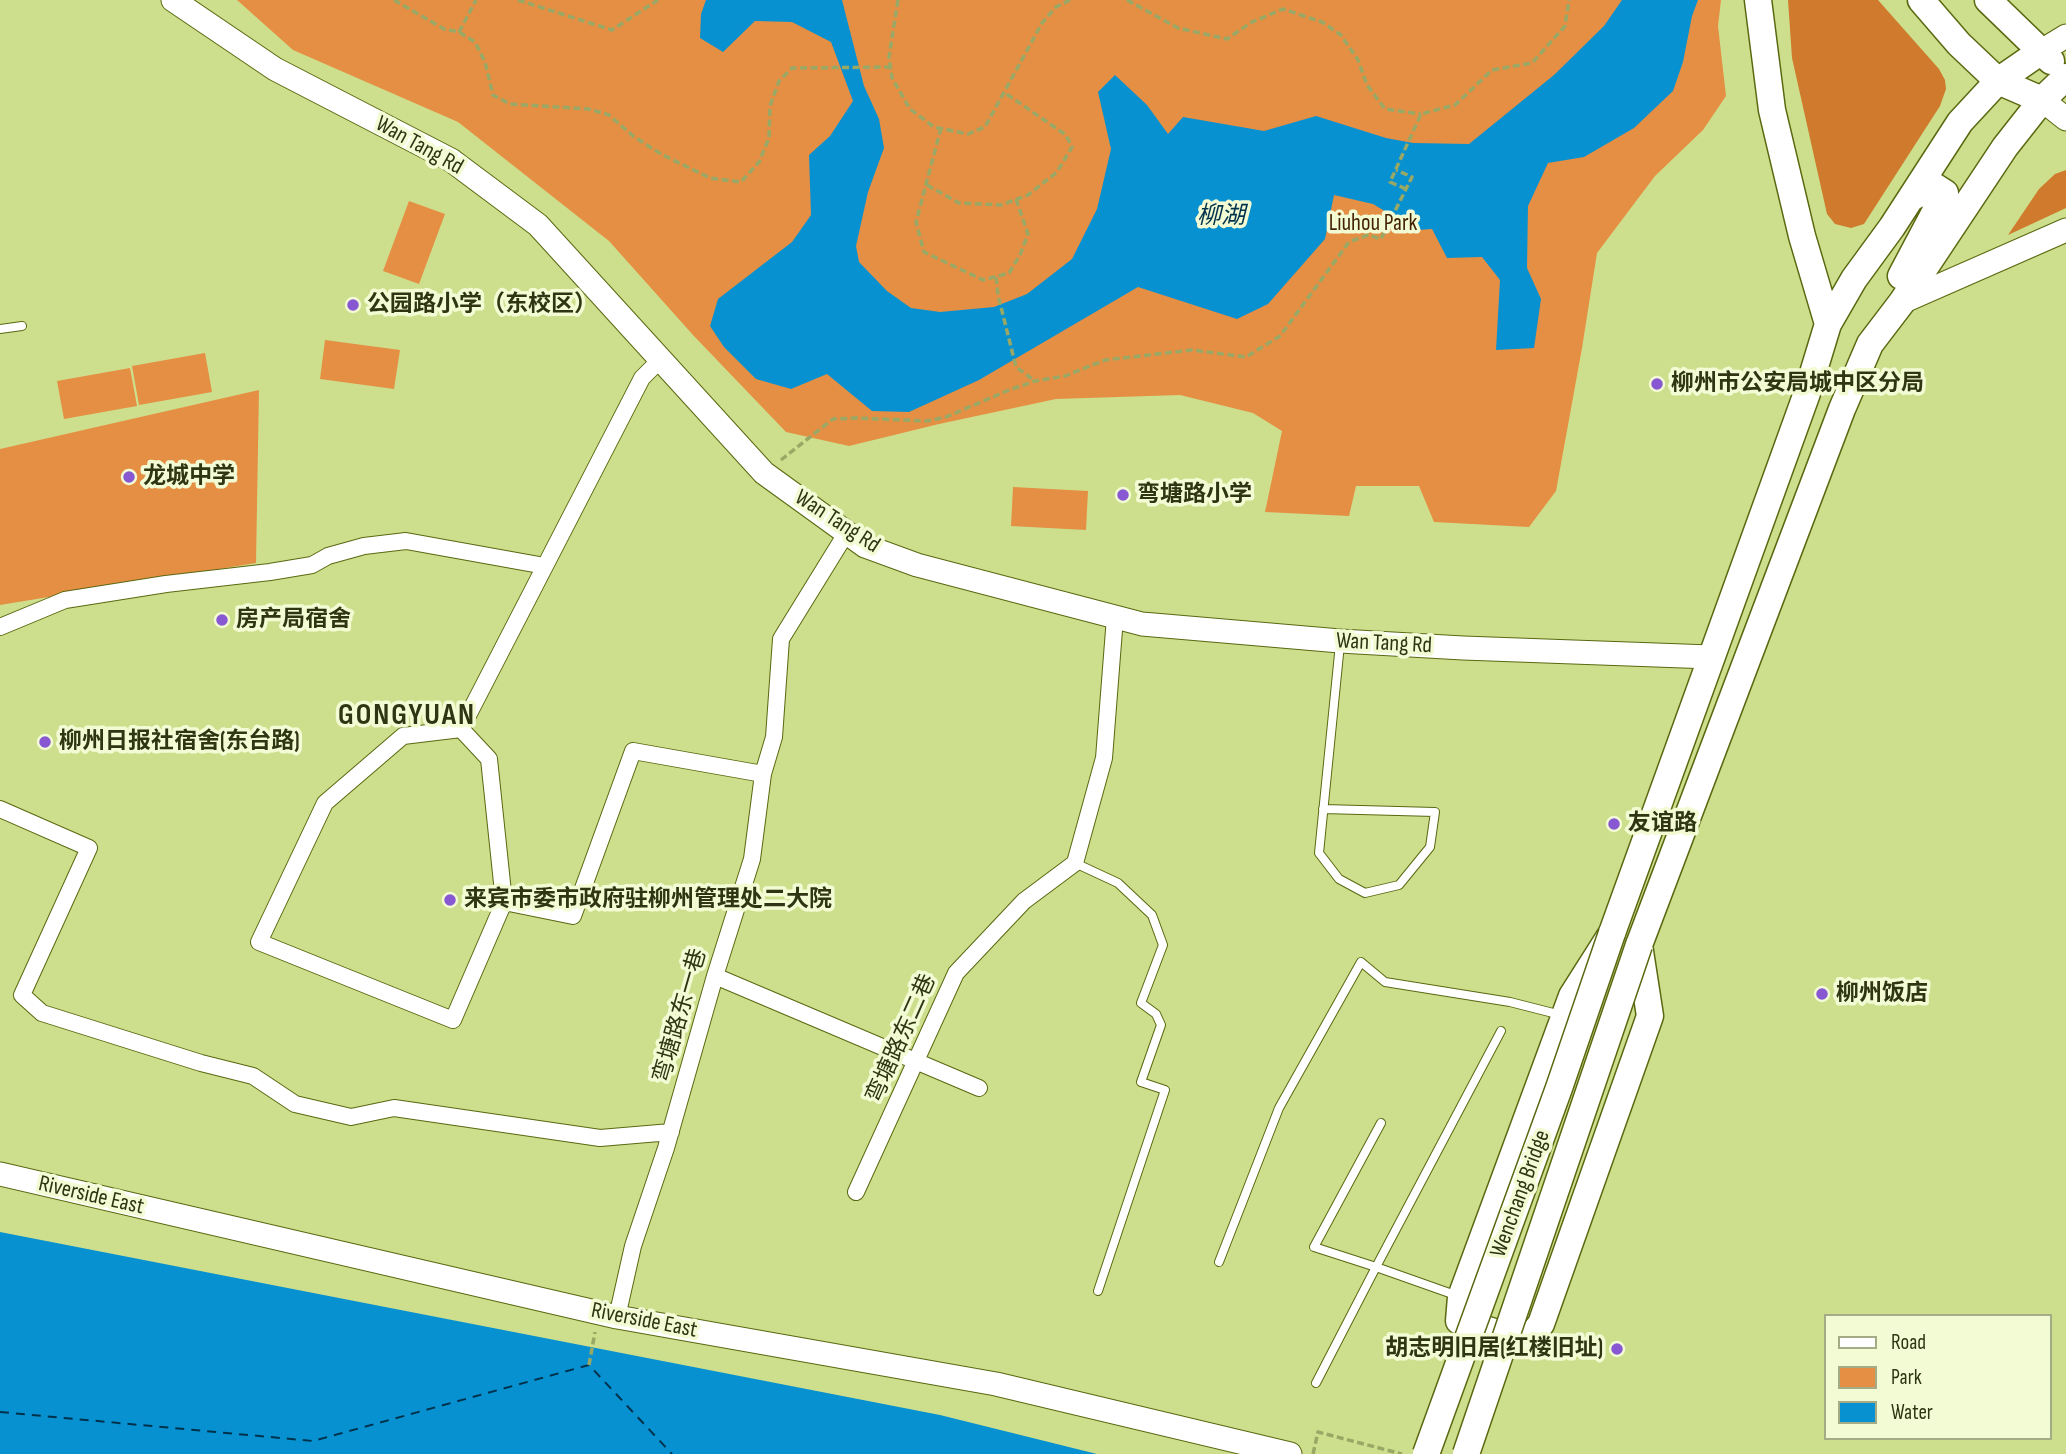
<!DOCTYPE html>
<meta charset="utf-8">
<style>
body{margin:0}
#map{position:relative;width:2066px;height:1454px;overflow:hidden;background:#cddf8d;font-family:"Sofia Sans Condensed",sans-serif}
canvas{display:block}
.legend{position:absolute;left:1824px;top:1314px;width:228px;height:126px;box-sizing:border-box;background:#f2fbd3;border:2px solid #a4ac86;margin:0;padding:9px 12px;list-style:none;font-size:21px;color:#2f3513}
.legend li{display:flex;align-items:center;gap:14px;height:35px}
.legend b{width:35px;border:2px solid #a4ac86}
</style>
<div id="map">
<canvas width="2066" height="1454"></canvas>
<ul class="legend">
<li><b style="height:9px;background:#fff"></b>Road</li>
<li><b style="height:19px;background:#e58f44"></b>Park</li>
<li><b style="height:19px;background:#0791d1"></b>Water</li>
</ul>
</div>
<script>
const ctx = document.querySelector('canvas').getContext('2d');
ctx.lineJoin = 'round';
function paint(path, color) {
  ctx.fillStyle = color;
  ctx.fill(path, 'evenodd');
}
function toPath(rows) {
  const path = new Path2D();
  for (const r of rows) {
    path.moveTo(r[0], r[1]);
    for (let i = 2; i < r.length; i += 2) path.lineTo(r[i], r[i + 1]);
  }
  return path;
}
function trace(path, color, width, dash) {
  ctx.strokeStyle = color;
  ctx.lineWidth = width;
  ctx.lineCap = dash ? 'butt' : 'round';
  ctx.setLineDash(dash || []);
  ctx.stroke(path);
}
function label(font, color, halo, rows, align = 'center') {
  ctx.font = font + ' "Sofia Sans Condensed","Noto Sans SC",sans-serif';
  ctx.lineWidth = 7;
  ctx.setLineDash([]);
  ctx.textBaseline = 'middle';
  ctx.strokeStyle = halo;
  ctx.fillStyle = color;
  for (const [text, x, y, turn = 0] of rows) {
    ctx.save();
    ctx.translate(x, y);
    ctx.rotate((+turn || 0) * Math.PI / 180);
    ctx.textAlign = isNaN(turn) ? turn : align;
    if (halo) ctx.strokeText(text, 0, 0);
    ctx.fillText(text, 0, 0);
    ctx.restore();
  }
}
const green = toPath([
 [237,0,1721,0,1718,26,1726,96,1703,130,1655,176,1597,253,1582,348,1556,491,1529,527,1434,522,1419,486,1356,486,1349,516,1265,512,1282,431,1253,413,1180,395,1056,399,939,424,849,446,786,432,693,335,609,241,458,122,293,50],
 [409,201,445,214,419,284,383,271],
 [325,340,400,350,394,389,320,379],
 [205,353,212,392,139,405,132,366],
 [130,368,137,406,64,419,57,381],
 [259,390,256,563,0,605,0,449],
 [1013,487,1088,491,1086,530,1011,526]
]);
const forest = toPath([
 [1788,0,1878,0,1939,69,1945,80,1946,89,1940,106,1864,224,1851,228,1835,224,1827,214,1792,58],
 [2066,170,2066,208,2008,235,2039,189,2055,174]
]);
const water = toPath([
 [706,0,842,0,864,86,879,119,884,148,868,192,856,246,859,262,887,291,911,308,940,312,994,307,1027,294,1072,259,1097,209,1111,149,1098,92,1115,75,1147,105,1168,134,1183,117,1264,131,1316,116,1386,138,1413,143,1469,144,1554,75,1604,26,1622,0,1698,0,1692,16,1683,62,1673,91,1634,128,1584,157,1548,163,1528,206,1527,268,1541,299,1534,348,1496,350,1500,280,1482,257,1447,258,1432,229,1404,231,1393,216,1373,204,1334,195,1325,239,1268,304,1237,319,1138,287,979,380,909,412,872,411,827,374,791,389,756,379,724,347,710,326,718,299,792,242,811,215,809,155,830,136,853,101,831,42,792,22,755,21,723,52,700,38,701,14],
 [0,1232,940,1415,1097,1454,0,1454]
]);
const ferry = toPath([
 [0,1412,313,1441,589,1365,672,1454]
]);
const path = toPath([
 [394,0,444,29,459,32,475,42,485,62,493,95,510,104,589,109,609,115,633,136,661,154,710,178,741,182,759,162,769,138,770,106,779,81,792,68,891,67],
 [518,0,612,30,658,0],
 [898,0,889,57,892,78,910,109,934,127,968,134,985,127,1042,23,1056,7,1070,0],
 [1127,0,1178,28,1227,39,1252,22,1283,9,1322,22,1341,35,1358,60,1367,85,1385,109,1421,114],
 [459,32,476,0],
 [941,128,916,222,924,252,983,280,1009,273,1020,255,1028,234,1016,199],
 [927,185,959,203,1001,205,1028,195,1057,172,1072,147,1066,135,1005,93],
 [1406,189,1390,182,1421,114,1455,105,1492,70,1532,63,1565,26,1569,0],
 [996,277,998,295,1016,367,1035,381],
 [781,460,833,419,857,418,927,421,946,417,1009,390,1035,381,1065,376,1105,360,1192,350,1246,357,1280,336,1349,242,1368,235,1381,239,1412,177,1396,170],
 [589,1365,595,1332],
 [1313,1454,1318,1432,1402,1454]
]);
const lane = toPath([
 [0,329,22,326],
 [1323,809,1435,812,1430,847,1399,885,1365,893,1339,879,1319,853,1340,644],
 [1075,863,1118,883,1152,915,1163,945,1141,1003,1156,1014,1161,1025,1141,1082,1165,1090,1098,1291],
 [1219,1262,1279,1108,1361,962,1385,982,1510,1002,1561,1015],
 [1458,1296,1376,1267,1501,1031],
 [1316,1383,1376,1267,1314,1247,1381,1123]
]);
const street = toPath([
 [0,627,65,600,166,584,270,572,312,565,328,556,364,546,406,541,545,566],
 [461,729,489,759,504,902,453,1020,259,942,325,803,403,736,461,729,642,378,661,359],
 [0,809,89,848,22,995,42,1013,201,1063,253,1076,295,1104,351,1117,394,1108,600,1138,671,1132],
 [504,902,573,916,633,751,763,774],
 [715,976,979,1088],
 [856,1192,956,973,1024,901,1075,863,1104,758,1115,617],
 [617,1317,633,1246,666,1148,715,976,752,859,763,774,774,737,781,639,847,532]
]);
const secondary = toPath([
 [173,0,275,69,451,160,538,225,764,473,865,546,917,565,1142,624,1340,641,1463,648,1711,657],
 [2040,52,2066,36],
 [2042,100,2066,119],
 [1902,302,2066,230],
 [0,1174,617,1317,996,1384,1290,1454]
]);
const primary = toPath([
 [1758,0,1772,110,1802,236,1828,324],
 [1921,0,1959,44,1998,81,2042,100],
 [1988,0,2051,61],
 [2040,52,1998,81,1960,122,1892,227,1854,279,1828,324,1807,393,1612,933,1572,996,1461,1297,1459,1321,1526,1342,1541,1324,1650,1016,1639,945,1842,409,1870,344,1902,302,2005,147,2042,100,2066,77],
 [1901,276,1945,193,1934,186,1911,198]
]);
const primaryBridge = toPath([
 [1426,1454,1559,1088,1612,933],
 [1466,1454,1639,945]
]);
const markers = [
 [353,305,7,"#8758d1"],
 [1657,384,7,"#8758d1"],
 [129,477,7,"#8758d1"],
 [1123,495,7,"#8758d1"],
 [222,620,7,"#8758d1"],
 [45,742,7,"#8758d1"],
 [1614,824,7,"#8758d1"],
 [450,900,7,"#8758d1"],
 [1822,994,7,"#8758d1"],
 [1617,1349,7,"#8758d1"]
];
const streetNames = [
 ["Wan Tang Rd",419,146,29],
 ["Wan Tang Rd",837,522,33],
 ["Wan Tang Rd",1384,644,3],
 ["弯塘路东一巷",681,1016,-74],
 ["弯塘路东二巷",902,1039,-66],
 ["Wenchang Bridge",1521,1194,-70],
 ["Riverside East",91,1196,13],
 ["Riverside East",644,1321,11]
];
const parkNames = [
 ["Liuhou Park",1373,224]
];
const poiNames = [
 ["公园路小学（东校区）",367,305],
 ["柳州市公安局城中区分局",1671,384],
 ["龙城中学",143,477],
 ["弯塘路小学",1137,495],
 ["房产局宿舍",236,620],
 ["柳州日报社宿舍(东台路)",59,742],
 ["友谊路",1628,824],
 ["来宾市委市政府驻柳州管理处二大院",464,900],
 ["柳州饭店",1836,994],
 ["胡志明旧居(红楼旧址)",1603,1349,"right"]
];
const waterNames = [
 ["柳湖",1221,217]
];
const districtNames = [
 ["GONGYUAN",407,716]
];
paint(green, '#e58f44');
paint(forest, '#cf7a2c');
paint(water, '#0791d1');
trace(ferry, '#00324c', 2, [9, 7]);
trace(lane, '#5a6810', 10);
trace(street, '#5a6810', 18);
trace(secondary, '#5a6810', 25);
trace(primary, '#5a6810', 29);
trace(path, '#9aa866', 3.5, [7, 3.5]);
trace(lane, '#fff', 8);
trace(street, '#fff', 16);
trace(secondary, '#fff', 23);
trace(primary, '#fff', 26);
trace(primaryBridge, '#5a6810', 29, []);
trace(primaryBridge, '#fff', 26);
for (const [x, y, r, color] of markers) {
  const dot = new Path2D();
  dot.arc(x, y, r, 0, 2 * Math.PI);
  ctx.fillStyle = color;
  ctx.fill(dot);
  trace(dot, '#f2fbd3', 2.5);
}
label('23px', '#2f3513', '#f2fbd3', streetNames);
label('23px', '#411f00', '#f2fbd3', parkNames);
label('bold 23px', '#2f3513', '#f2fbd3', poiNames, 'left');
label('italic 24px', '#00324c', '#f2fbd3', waterNames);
ctx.letterSpacing = '2px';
label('bold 30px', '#2f3513', '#f2fbd3', districtNames);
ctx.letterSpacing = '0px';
</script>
